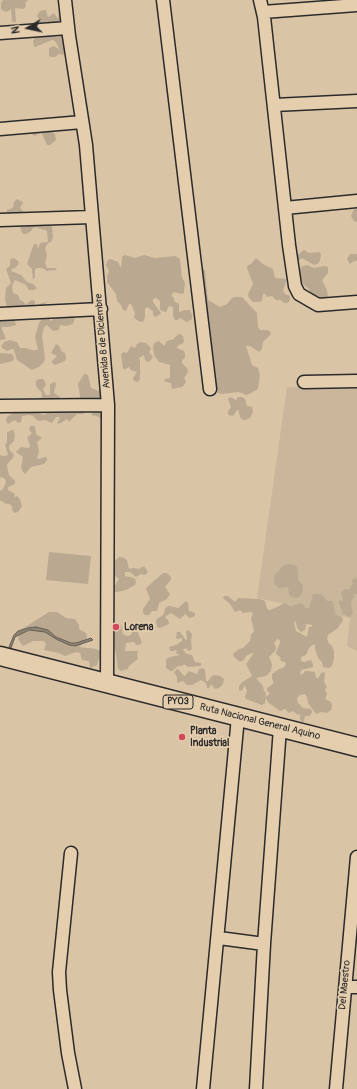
<!DOCTYPE html>
<style>
body{margin:0}
#map{position:relative;width:357px;height:1089px;overflow:hidden;background:#dac4a6;font-family:Pangolin,sans-serif}
canvas{display:block}
.north{position:absolute;left:8px;top:8px;width:40px;height:40px;-webkit-text-stroke:3px #e5ceae;paint-order:stroke;rotate:261deg;font-size:11px;font-weight:700;line-height:16px;text-align:center;color:#2b2b2b}
.north::after{content:'';display:block;margin:auto;width:14px;height:18px;background:#2b2b2b;clip-path:polygon(50% 0,100% 100%,50% 72%,0 100%)}
</style>
<div id="map">
<canvas width="357" height="1089"></canvas>
<div class="north">N</div>
</div>
<script>
const ctx = document.querySelector('canvas').getContext('2d');
ctx.lineJoin = 'round';
function paint(path, color) {
  ctx.fillStyle = color;
  ctx.fill(path, 'evenodd');
}
function toPath(rows) {
  const path = new Path2D();
  for (const r of rows) {
    path.moveTo(r[0], r[1]);
    for (let i = 2; i < r.length; i += 2) path.lineTo(r[i], r[i + 1]);
  }
  return path;
}
function trace(path, color, width, dash) {
  ctx.strokeStyle = color;
  ctx.lineWidth = width;
  ctx.lineCap = dash ? 'butt' : 'round';
  ctx.setLineDash(dash || []);
  ctx.stroke(path);
}
function label(font, color, halo, rows, align = 'center') {
  ctx.font = font + ' Pangolin,sans-serif';
  ctx.lineWidth = 3.5;
  ctx.setLineDash([]);
  ctx.textBaseline = 'middle';
  ctx.strokeStyle = halo;
  ctx.fillStyle = color;
  for (const [text, x, y, turn = 0] of rows) {
    ctx.save();
    ctx.translate(x, y);
    ctx.rotate((+turn || 0) * Math.PI / 180);
    ctx.textAlign = isNaN(turn) ? turn : align;
    if (halo) ctx.strokeText(text, 0, 0);
    ctx.fillText(text, 0, 0);
    ctx.restore();
  }
}
const built = toPath([
 [287,387,357,389,357,651,347,646,350,618,257,598]
]);
const green = toPath([
 [3,0,28,0,25,3,26,6,24,9,15,8,16,21,14,23,12,21,11,9,7,12,4,11,1,9,1,3],
 [60,9,64,23,39,25,40,21,37,16,40,11,46,10,48,17,54,13,58,19,59,10],
 [36,36,52,36,56,37,61,37,64,39,66,53,65,55,59,54,55,57,50,57,49,55,49,48,54,46,60,50,55,41,52,40,35,47,34,46,33,41],
 [29,130,51,131,55,134,56,140,50,145,47,145,42,134,41,133,34,136],
 [17,199,23,202,20,208,24,212,24,216,8,214,7,212,7,210,13,208,14,202],
 [357,208,357,222,354,221,351,216,354,209],
 [22,224,39,224,52,226,53,238,51,242,48,243,45,248,47,256,45,263,47,268,55,268,57,269,56,270,47,271,42,268,37,268,35,269,35,277,33,280,32,269,27,264,31,252,34,244,37,244,38,249,40,243,48,242,47,231,36,227,33,228,31,231,26,234,23,234,20,227],
 [304,250,309,253,320,252,321,256,319,263,314,265,302,258,297,262,296,253,299,254],
 [350,254,357,254,357,261,354,261,350,264,347,259],
 [125,255,135,258,144,255,155,258,175,256,180,259,182,278,185,283,184,291,184,293,181,294,174,292,171,296,174,298,174,301,179,304,179,312,184,310,190,310,192,315,192,319,187,322,180,318,178,320,175,320,173,316,173,307,169,306,166,312,162,311,160,309,160,301,156,298,153,299,153,302,161,313,156,317,153,315,153,311,147,307,145,309,145,317,143,322,140,322,134,318,135,313,131,304,129,304,126,311,123,310,121,305,117,301,116,294,107,282,107,277,109,271,106,265,108,260,111,259,118,262,121,268,122,257],
 [14,258,19,262,18,265,14,269,12,268,11,271,21,275,27,282,33,284,37,288,34,290,29,290,26,285,15,280,12,286,13,293,18,295,20,300,24,302,25,305,32,300,35,301,35,305,37,305,46,302,45,305,43,308,17,310,14,307,8,308,7,307,5,299,6,288,11,283,6,269,10,266,10,259],
 [256,258,263,264,273,269,275,278,286,279,286,282,283,290,285,294,290,296,290,300,288,303,284,303,281,300,276,300,272,296,267,297,265,294,263,294,262,301,259,302,253,302,249,298,248,294,253,284,247,268,247,266,252,263,255,259],
 [307,265,314,268,325,266,328,267,328,273,322,280,327,290,328,298,326,301,314,298,308,288,299,281,298,273,301,267],
 [200,267,203,268,205,271,208,300,220,307,227,304,232,298,235,297,242,297,257,313,258,327,260,330,267,330,271,332,270,335,263,342,262,349,259,352,250,346,246,346,252,365,258,368,260,375,258,389,249,394,246,395,239,392,221,394,218,393,215,390],
 [57,316,75,318,73,324,66,326,60,325,59,330,53,331,47,325,44,327,42,336,45,358,44,362,39,367,32,370,17,360,14,350,12,349,7,351,1,347,4,342,10,340,17,342,20,348,25,348,32,350,37,350,38,349,35,337,39,323,43,318,47,317,51,321],
 [12,318,15,321,16,325,8,327,2,327,2,329,6,339,0,340,0,321,4,321,4,319],
 [180,334,183,336,184,342,182,344,178,345,177,348,184,351,185,354,185,358,182,360,182,363,187,368,188,372,184,378,186,381,185,384,182,387,172,389,171,383,166,382,164,381,165,379,170,378,170,365,159,362,154,355,153,347,154,343,159,341,164,346,167,341,174,339,176,336],
 [140,342,146,343,150,347,151,349,149,352,153,357,151,360,148,362,145,360,144,355,139,358,140,362,140,379,138,382,134,381,133,378,137,372,131,370,129,367,126,369,123,369,121,354,124,352,127,353,131,346,135,348,137,344],
 [56,344,59,346,62,352,65,353,66,358,65,361,55,365,52,363,52,361,57,356,51,353],
 [0,353,12,354,14,357,13,361,0,364],
 [84,374,88,375,91,388,101,392,103,421,102,422,99,417,91,415,94,410,81,402,78,384],
 [39,379,43,379,45,382,46,385,43,389,46,395,49,395,50,394,50,384,55,382,56,384,54,393,60,397,60,400,50,401,47,399,29,402,29,399,30,398,37,399,42,397,42,393,36,386,36,381],
 [231,397,236,400,238,397,242,397,245,399,247,406,252,407,253,412,250,418,246,420,243,420,240,417,238,409,233,416,228,415,228,411,231,407,228,399],
 [63,409,65,412,68,410,85,411,84,414,77,414,69,422,67,419,61,423,57,424,60,417,56,417,52,423,45,420,38,421,33,416,29,415,22,416,21,422,18,423,15,420,8,424,6,421,7,417,13,413,24,412,27,413,34,410,37,411,43,415,52,411],
 [30,426,35,426,36,434,42,438,37,442,39,451,37,458,39,459,45,457,47,458,47,460,44,464,31,467,25,474,23,472,21,468,23,457,16,452,21,447,28,448,30,447,30,445,27,438,32,433,29,430],
 [13,430,15,434,14,441,9,446,9,449,14,455,13,458,8,463,7,466,9,475,15,481,15,484,8,487,8,490,15,494,14,497,17,496,20,499,22,506,18,512,15,513,12,510,12,506,9,504,6,504,0,500,0,491,2,490,5,485,6,481,4,478,0,477,0,455,4,456,8,455,5,444,7,443,7,432],
 [49,552,91,556,88,584,46,580],
 [119,557,122,557,127,560,129,569,134,568,139,569,144,566,148,572,145,575,141,574,136,577,130,572,125,572,125,576,134,578,136,581,135,585,126,590,117,592,115,592,114,587,119,579,114,575,113,568,115,561],
 [290,564,297,566,298,573,298,580,303,585,302,594,298,598,292,597,289,595,288,587,278,588,274,582,274,576,282,567,285,565],
 [163,573,167,573,171,577,171,580,165,587,170,594,167,599,159,603,157,611,152,611,149,615,145,615,143,613,143,609,150,599,146,588],
 [357,578,357,594,353,594,354,597,351,602,353,614,350,617,347,616,343,614,339,603,339,600,343,601,343,599,341,592,345,589,350,590,350,587,353,584,352,581,353,579],
 [313,594,321,594,327,601,333,601,335,614,342,617,343,620,338,628,328,635,327,638,328,642,332,646,334,651,334,658,332,666,329,668,323,667,322,662,318,658,315,649,315,646,314,644,309,648,306,655,301,657,301,661,304,662,311,660,313,665,313,667,301,670,300,675,303,674,305,671,308,671,315,672,316,678,318,678,322,672,325,673,324,682,327,687,325,689,327,694,325,699,331,702,332,706,331,710,327,713,321,712,316,714,308,703,307,697,305,694,300,695,297,698,298,703,303,708,311,709,312,712,310,716,305,716,304,721,303,722,300,720,300,714,298,715,293,711,289,713,285,709,280,711,269,703,265,698,265,703,262,705,246,699,245,697,247,691,245,686,244,686,242,691,239,690,239,687,241,683,252,676,246,664,254,653,252,653,246,656,244,660,240,662,234,657,233,654,239,649,243,648,250,641,251,635,254,631,251,618,253,613,250,612,243,613,240,610,235,612,230,604,223,598,224,596,228,596,235,602,238,598,260,599,265,601,267,609,270,610,279,606,284,603,291,606,301,603,304,605,305,608,309,608],
 [296,621,297,628,301,632,305,630,306,624,313,625,311,627,309,627,307,637,296,631,294,623],
 [277,639,280,640,280,643,276,652,276,654,280,657,281,661,285,662,286,664,283,668,279,669,272,674,272,679,274,683,267,688,267,690,270,694,265,697,266,693,264,691,263,686,256,678,266,676,271,671,272,664,269,657,275,651,276,648,274,643],
 [186,601,188,603,189,611,195,613,195,616,190,618,185,614,180,619,171,613,165,617,168,620,169,624,167,625,160,628,157,627,156,620,163,615,166,607,169,606,178,608],
 [49,612,57,612,66,618,75,619,79,625,79,629,86,633,87,637,86,641,79,647,96,649,100,651,101,654,97,665,90,668,89,661,82,660,80,653,76,652,65,656,59,653,44,650,46,644,44,641,33,641,23,646,20,642,18,639,19,635,22,629],
 [116,623,121,625,123,634,127,636,131,635,133,630,137,630,142,643,139,645,136,645,134,642,126,643,125,651,138,651,137,655,138,659,129,666,128,669,121,671,118,669,116,654,111,630,111,627],
 [188,630,192,634,191,642,192,649,189,651,185,648,183,650,187,654,192,655,195,662,201,663,201,666,188,667,184,664,182,666,178,666,172,671,170,671,166,668,166,659,170,657,180,655,176,653,177,650,173,651,170,651,169,647,176,645,182,641,182,638,178,639,176,638,177,632,180,632,186,640,187,639,186,631],
 [203,668,205,670,206,681,208,681,211,677,214,675,220,676,224,679,223,684,219,688,215,689,211,684,209,688,207,688,206,683,201,680,192,685,187,685,183,681,177,683,177,677,174,672,177,669,179,670,183,675,185,676,189,671,197,674,199,669]
]);
const water = toPath([
 [36,627,48,630,56,637,71,643,76,643,91,638,93,640,75,646,69,645,56,639,45,632,29,630,15,637,11,648,9,647,14,635,18,631,28,628,36,627]
]);
const minor = toPath([
 [65,0,69,36,86,145,108,405,107,684],
 [163,0,210,389],
 [260,0,264,17,289,245,295,286,299,294,318,305,357,302],
 [263,12,357,5],
 [0,33,68,28],
 [274,105,357,101],
 [0,129,82,122],
 [285,208,357,201],
 [0,220,92,217],
 [0,314,101,309],
 [304,382,357,381],
 [0,406,108,405],
 [71,853,59,972,60,990,68,1053,75,1089],
 [219,938,264,944],
 [345,987,357,987],
 [203,1089,238,717],
 [256,1089,264,944,280,728],
 [336,1089,357,857]
]);
const highway = toPath([
 [0,656,357,747]
]);
const markers = [
 [116,627,4,"#d1495b"],
 [182,737,4,"#d1495b"]
];
const shields = [
 [178,702,30]
];
const shieldNames = [
 ["PY03",178,702]
];
const streetNames = [
 ["Avenida 8 de Diciembre",103,341,-95],
 ["Ruta Nacional General Aquino",260,722,14],
 ["Del Maestro",345,985,-85]
];
const poiNames = [
 ["Lorena",124,627],
 ["Planta",190,731],
 ["Industrial",190,743]
];
paint(built, '#cab69b');
paint(green, '#baa890');
paint(water, '#8f8372');
trace(water, '#676056', 1);
trace(minor, '#2b2b2b', 15);
trace(highway, '#2b2b2b', 21);
trace(minor, '#e5ceae', 12);
trace(highway, '#e5ceae', 18);
for (const [x, y, r, color] of markers) {
  const dot = new Path2D();
  dot.arc(x, y, r, 0, 2 * Math.PI);
  ctx.fillStyle = color;
  ctx.fill(dot);
  trace(dot, '#e5ceae', 1.5);
}
for (const [x, y, w] of shields) {
  const box = new Path2D();
  box.roundRect(x - w / 2, y - 7, w, 14, 3);
  ctx.fillStyle = '#e5ceae';
  ctx.fill(box);
  trace(box, '#2b2b2b', 1);
}
label('bold 9px', '#2b2b2b', null, shieldNames);
label('10px', '#2b2b2b', '#e5ceae', streetNames);
label('bold 10px', '#2b2b2b', '#e5ceae', poiNames, 'left');
</script>
